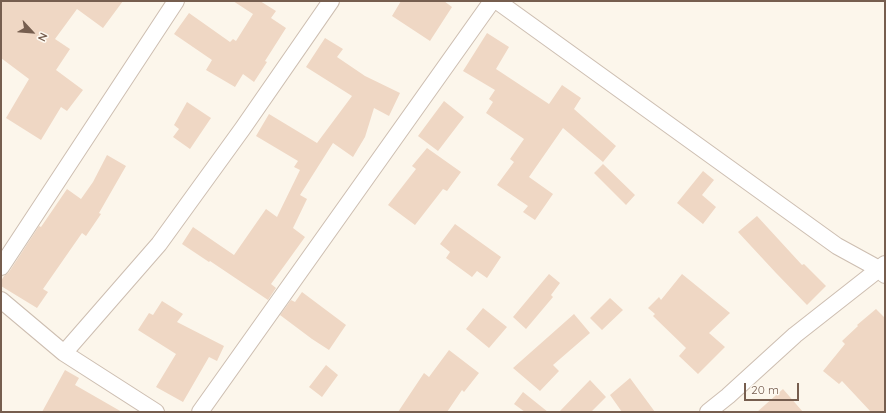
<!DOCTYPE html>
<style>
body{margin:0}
#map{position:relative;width:886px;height:413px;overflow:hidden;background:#fcf6eb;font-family:Quicksand,sans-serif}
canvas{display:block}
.frame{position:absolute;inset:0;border:2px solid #765e4f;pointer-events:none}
.north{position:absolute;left:12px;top:12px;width:40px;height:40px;-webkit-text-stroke:3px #fef9f1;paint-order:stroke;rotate:116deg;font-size:11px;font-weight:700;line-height:16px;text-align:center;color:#765e4f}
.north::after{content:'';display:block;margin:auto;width:14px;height:18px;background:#765e4f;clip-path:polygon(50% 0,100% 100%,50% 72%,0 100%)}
.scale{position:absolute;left:744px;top:383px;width:55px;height:18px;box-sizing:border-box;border:2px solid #765e4f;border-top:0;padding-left:5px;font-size:12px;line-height:14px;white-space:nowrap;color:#765e4f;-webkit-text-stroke:3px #fef9f1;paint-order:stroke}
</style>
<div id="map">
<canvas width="886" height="413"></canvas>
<div class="frame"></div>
<div class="north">N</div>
<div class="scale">20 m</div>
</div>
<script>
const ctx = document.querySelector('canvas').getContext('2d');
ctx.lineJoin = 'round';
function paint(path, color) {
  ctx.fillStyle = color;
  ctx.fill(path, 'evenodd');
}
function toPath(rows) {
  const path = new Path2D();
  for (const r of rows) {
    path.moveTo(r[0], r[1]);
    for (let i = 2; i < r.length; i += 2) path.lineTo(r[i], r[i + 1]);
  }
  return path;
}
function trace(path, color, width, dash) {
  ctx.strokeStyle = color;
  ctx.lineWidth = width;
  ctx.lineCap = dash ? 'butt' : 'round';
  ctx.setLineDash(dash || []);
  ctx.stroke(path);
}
const building = toPath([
 [1,1,123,1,103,28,77,9,55,39,70,49,56,70,83,90,67,111,61,107,41,140,6,118,29,79,1,58],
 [233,1,260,1,276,11,271,18,286,28,265,61,267,62,254,82,243,74,235,87,206,70,212,60,174,34,189,13,230,42,233,39,236,41,253,14],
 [401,1,444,1,452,7,430,41,392,16],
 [487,33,509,47,496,69,549,104,562,85,581,98,574,109,616,146,603,162,563,128,529,177,553,194,535,220,523,212,528,206,497,185,514,162,510,159,524,139,486,113,493,102,489,99,495,90,463,71],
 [325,38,343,49,337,57,365,76,400,93,389,116,374,108,365,137,353,157,333,143,300,195,307,199,293,228,305,237,287,262,271,284,276,288,268,300,210,261,209,262,182,244,193,227,234,255,266,209,277,217,300,170,294,167,298,161,256,136,269,114,317,143,352,96,306,67],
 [444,101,464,117,438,151,418,136],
 [187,102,211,118,190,149,173,137,179,129,174,125],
 [427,148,461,172,447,191,443,189,415,225,388,205,416,169,412,166],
 [107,155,126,166,99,213,101,214,86,236,82,233,43,289,48,292,37,308,1,286,1,281,4,276,9,272,39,226,41,227,67,189,81,199,93,182],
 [603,164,635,195,626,205,594,173],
 [703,171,714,180,702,195,716,207,703,224,677,203],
 [757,216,802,265,804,264,826,286,807,305,776,273,738,232],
 [455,224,501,257,487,278,477,271,472,277,446,258,450,252,440,244],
 [549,274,560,283,551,295,553,297,526,329,513,317],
 [682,274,730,313,709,333,725,347,698,374,679,356,686,348,653,316,655,314,648,308,659,297,661,300],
 [302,292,346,325,329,350,312,339,280,315,291,300,295,302],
 [610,298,623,310,602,330,590,318],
 [162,301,183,314,177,322,224,346,217,361,209,357,183,402,156,387,176,354,138,330,149,313,153,315],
 [483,308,507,327,489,348,466,329],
 [876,309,885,318,885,412,871,412,842,381,839,384,823,371,845,344,842,341,858,326,857,325],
 [574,314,590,333,553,365,559,371,540,391,513,368],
 [449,350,479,373,464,392,462,390,447,412,398,412,424,373,429,377],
 [326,365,338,375,322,397,309,387],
 [65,370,79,378,75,385,122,412,42,412],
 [630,378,655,412,622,412,610,395],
 [590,380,606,397,591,412,559,412],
 [783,389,803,412,757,412],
 [523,392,548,412,525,412,514,404]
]);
const minor = toPath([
 [497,1,837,246,879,269,885,275],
 [1,267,176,1],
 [1,300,64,353,156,412],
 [64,353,159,244,243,128,331,1],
 [200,412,492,1],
 [708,412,728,396,795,335,879,269,885,264]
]);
paint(building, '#efd7c4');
trace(minor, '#cdbeb1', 18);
trace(minor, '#fff', 16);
</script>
